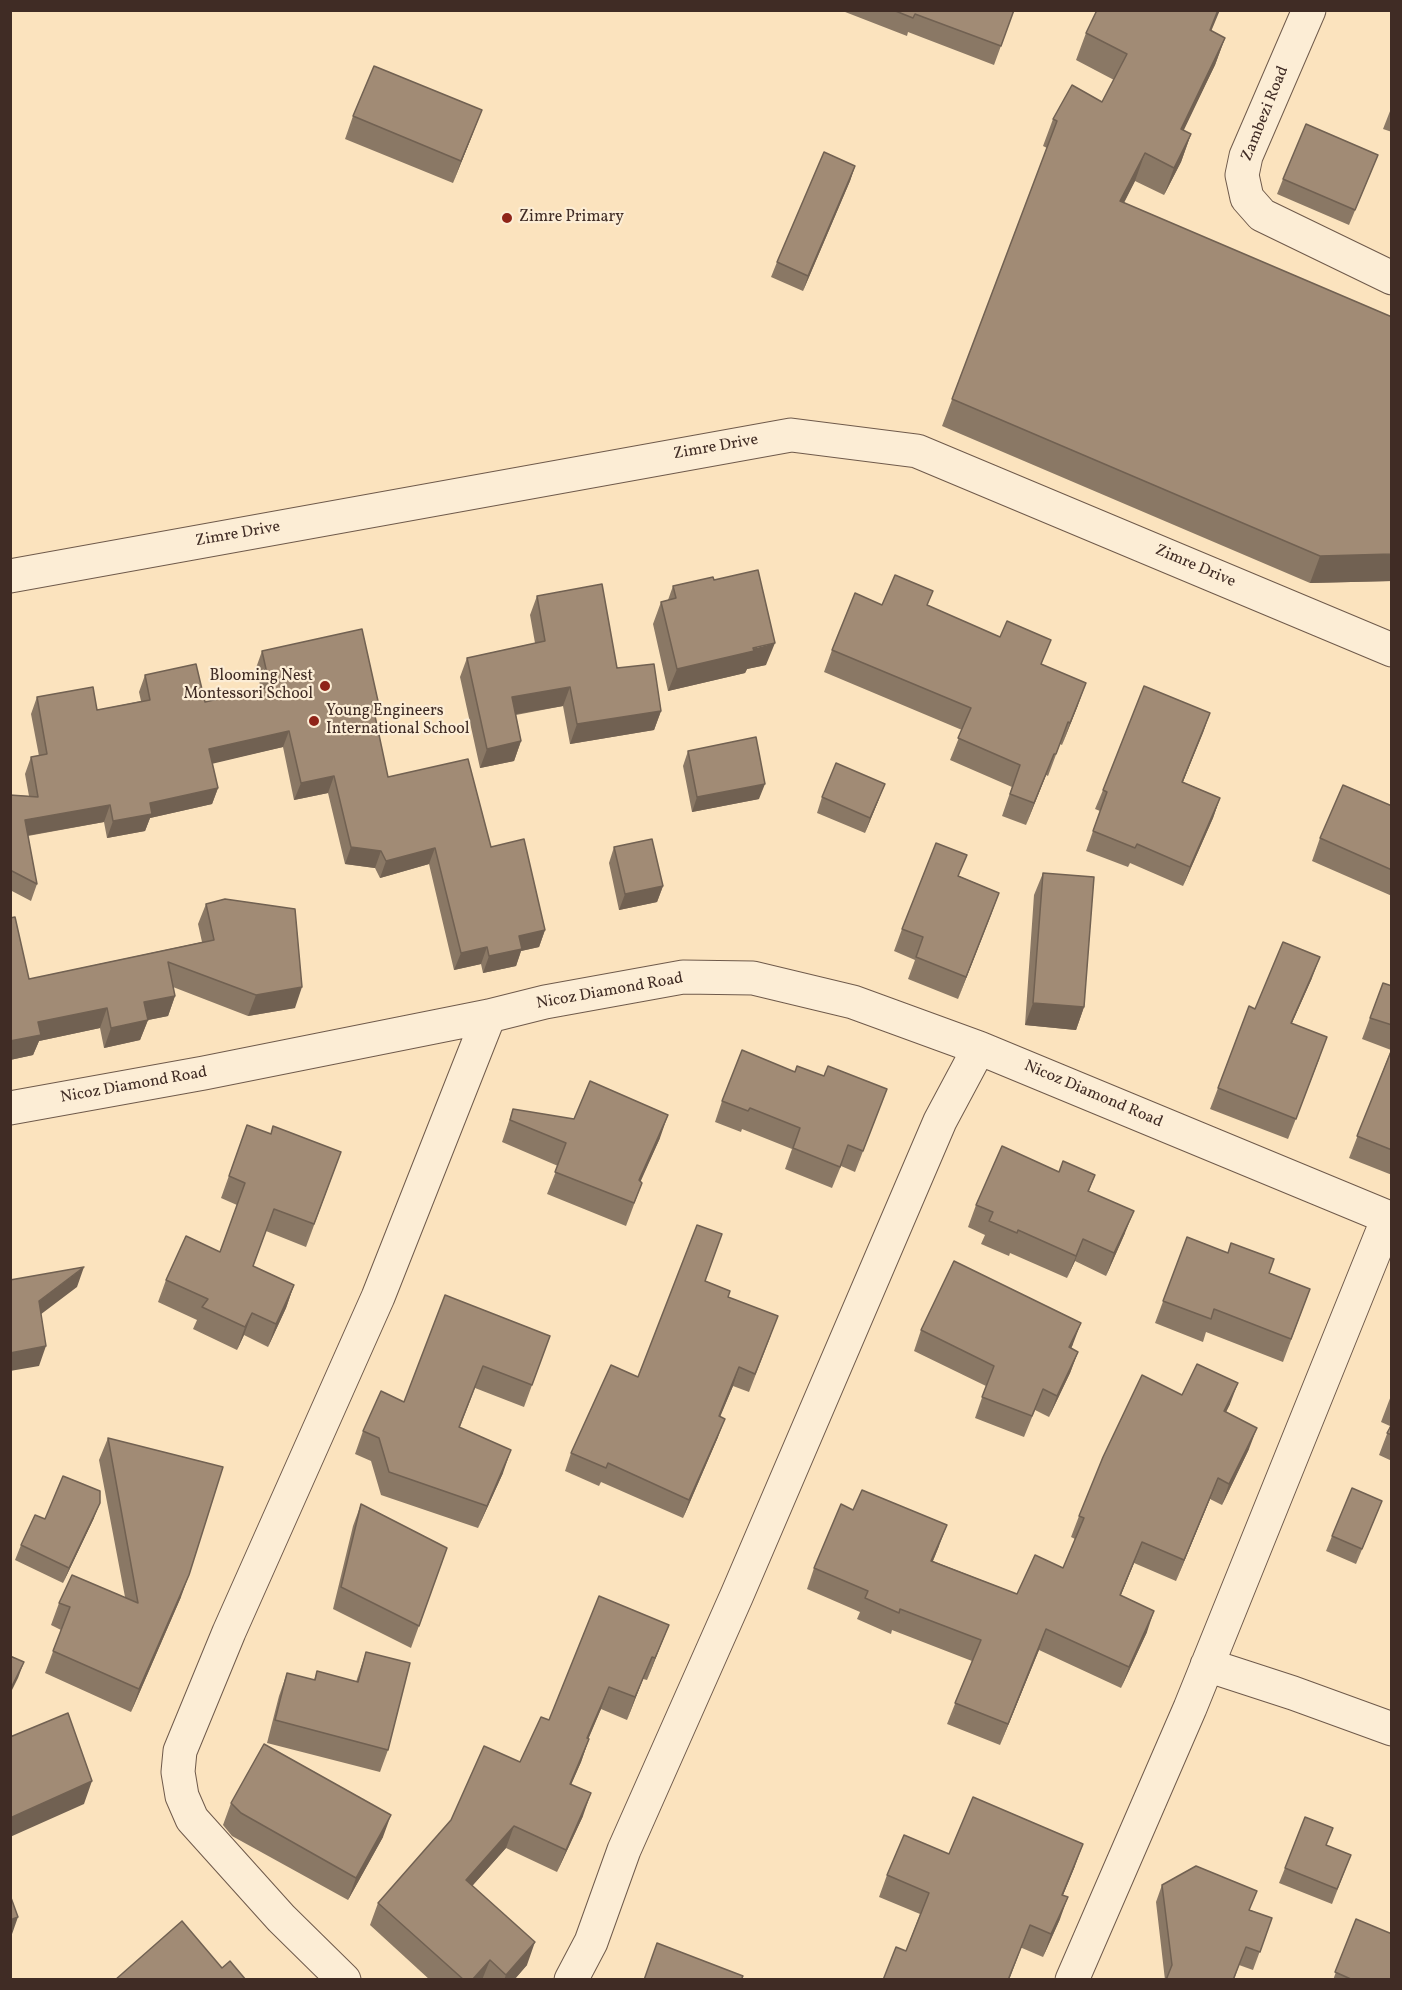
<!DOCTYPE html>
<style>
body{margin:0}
#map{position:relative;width:1402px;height:1990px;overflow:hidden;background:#fbe3be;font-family:Vollkorn,serif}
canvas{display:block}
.frame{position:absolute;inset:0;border:12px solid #402c25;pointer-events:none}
</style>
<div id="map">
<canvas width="1402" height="1990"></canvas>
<div class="frame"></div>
</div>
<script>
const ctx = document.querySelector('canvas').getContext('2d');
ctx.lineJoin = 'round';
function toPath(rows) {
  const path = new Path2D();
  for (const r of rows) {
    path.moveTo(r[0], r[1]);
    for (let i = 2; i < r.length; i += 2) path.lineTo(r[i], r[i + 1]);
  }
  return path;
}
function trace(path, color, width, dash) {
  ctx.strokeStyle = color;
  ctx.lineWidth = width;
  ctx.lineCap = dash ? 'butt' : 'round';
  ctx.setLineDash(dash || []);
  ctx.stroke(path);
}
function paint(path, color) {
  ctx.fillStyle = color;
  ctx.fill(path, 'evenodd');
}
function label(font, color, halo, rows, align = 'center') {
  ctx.font = font + ' Vollkorn,serif';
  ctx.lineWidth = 4.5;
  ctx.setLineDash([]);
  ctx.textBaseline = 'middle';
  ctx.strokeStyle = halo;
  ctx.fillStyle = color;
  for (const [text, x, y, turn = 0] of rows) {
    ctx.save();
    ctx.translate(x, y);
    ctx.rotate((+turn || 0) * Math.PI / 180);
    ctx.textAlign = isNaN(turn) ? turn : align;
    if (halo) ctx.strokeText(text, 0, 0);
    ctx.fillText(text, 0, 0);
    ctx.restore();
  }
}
const minor = toPath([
 [1309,10,1246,156,1242,175,1247,198,1262,215,1392,278],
 [10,576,791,435,917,451,1392,650],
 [10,1108,204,1073,489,1016,545,1002,683,977,753,978,853,1002,979,1048,1392,1219],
 [1207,1665,1293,1693,1392,1729],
 [344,1980,281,1918,192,1819,182,1796,178,1772,180,1751,229,1632,378,1297,489,1016],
 [571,1980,591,1942,624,1850,737,1595,940,1121,979,1048],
 [1072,1980,1190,1708,1388,1218]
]);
const wall = toPath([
 [840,10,1014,10,994,65,908,32,907,36],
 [1211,31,1225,38,1215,65,1183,130,1191,134,1181,162,1164,195,1135,181,1124,203,1392,581,1310,583,942,426,1047,148,1043,146,1053,119,1102,102,1114,80,1076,60,1086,33],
 [1392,106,1392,132,1383,129],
 [353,116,473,133,453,183,345,139],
 [1378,155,1349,225,1277,194,1283,179],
 [855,166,850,181,803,291,771,277,777,262],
 [714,580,766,665,747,669,745,673,668,691,653,624,661,602,668,600,673,586],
 [537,596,617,668,661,711,654,730,570,744,563,706,516,715,521,741,514,761,480,768,460,677,467,658,535,643,530,615],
 [882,605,928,605,1042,665,1078,705,1062,745,1060,744,1048,776,1046,775,1026,825,1002,816,1012,787,950,760,962,730,824,672,832,650],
 [262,651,378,701,374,711,388,777,491,847,545,930,539,947,521,951,516,966,483,973,481,964,454,970,429,864,380,878,375,868,345,864,328,793,294,800,283,747,212,763,218,788,212,804,150,818,145,831,107,838,104,822,28,836,37,884,31,901,10,890,10,795,29,796,25,774,31,757,39,756,31,714,37,697,97,710,141,701,139,692,145,675,205,702,261,689,256,668],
 [1210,713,1183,782,1220,798,1213,818,1183,886,1130,863,1128,867,1086,851,1100,811,1095,809,1103,790],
 [688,751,759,799,692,812,683,766],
 [822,797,879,799,865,833,817,813],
 [1392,806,1392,896,1312,861,1320,838],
 [614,847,663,886,657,902,619,910,609,863],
 [1043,873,1084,1007,1076,1030,1025,1025,1034,895],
 [959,876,999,893,958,999,908,979,915,960,894,951,902,929],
 [206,904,295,1008,248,1016,173,987,175,996,168,1016,148,1020,140,1040,104,1048,100,1028,39,1041,33,1055,10,1060,10,918,29,979,202,942,198,924],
 [1312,978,1292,1023,1320,1057,1288,1139,1210,1109,1218,1088,1255,1009],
 [1383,983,1392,986,1392,1175,1349,1158,1391,1050,1362,1039],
 [795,1072,824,1076,887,1089,855,1172,841,1166,832,1188,785,1169,792,1149,742,1129,741,1132,715,1122,722,1101],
 [513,1109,660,1138,640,1181,642,1183,626,1226,547,1194,558,1166,502,1142],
 [247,1125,271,1134,341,1152,306,1247,266,1231,253,1266,294,1285,286,1308,268,1347,244,1335,237,1350,193,1329,197,1320,158,1302,166,1280,220,1252,237,1205,221,1198],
 [1059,1172,1095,1175,1089,1191,1125,1233,1106,1276,1075,1261,1067,1278,1010,1253,1009,1256,981,1244,985,1235,968,1227,976,1205],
 [1187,1237,1269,1273,1310,1289,1283,1362,1206,1332,1203,1342,1155,1323],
 [705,1281,728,1297,771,1335,749,1392,733,1386,720,1416,718,1437,683,1518,601,1482,599,1486,565,1471,571,1453,638,1377],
 [921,1330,1073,1344,1071,1349,1078,1352,1070,1373,1049,1417,1035,1410,1024,1437,975,1418,986,1386,914,1351],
 [550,1336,524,1407,475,1388,460,1427,503,1473,478,1528,381,1495,371,1461,355,1454,363,1431,404,1402],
 [1392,1393,1392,1461,1379,1455,1390,1426,1381,1422],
 [1182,1395,1230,1404,1226,1412,1249,1449,1222,1505,1210,1499,1176,1581,1134,1563,1121,1595,1147,1632,1121,1688,1039,1650,1000,1745,947,1724,972,1661,892,1630,891,1634,857,1619,860,1612,807,1589,814,1568,853,1510,939,1546,933,1561,1017,1594,1063,1568,1075,1539,1071,1537,1079,1516],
 [108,1438,181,1597,131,1712,45,1673,61,1630,51,1625,59,1603,125,1597,99,1460],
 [1382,1501,1356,1564,1326,1551,1332,1536],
 [361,1504,447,1548,411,1648,333,1609,353,1526],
 [94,1518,63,1583,15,1560,21,1545,45,1519],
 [669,1625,647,1680,643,1679,627,1720,601,1709,588,1739,589,1739,581,1762,571,1784,583,1816,557,1872,506,1848,472,1886,527,1965,514,1980,430,1980,370,1925,378,1903,520,1762,549,1720],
 [366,1652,388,1750,380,1772,267,1743,279,1696,287,1673,314,1680,317,1671,356,1682],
 [231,1803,383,1837,348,1900,232,1836,223,1825],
 [1326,1846,1351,1855,1332,1904,1279,1883,1285,1868],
 [949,1854,1075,1866,1063,1895,1060,1919,1043,1957,1022,1948,906,1951,920,1914,879,1897,887,1875],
 [1162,1885,1250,1910,1272,1918,1253,1970,1239,1965,1234,1980,1165,1980,1156,1902],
 [1356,1919,1392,1980,1333,1980]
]);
const shadedWall = toPath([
 [1218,10,1220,10,1200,58,1210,30],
 [1225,38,1215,65,1171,157,1181,129],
 [482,110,473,133,453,183,461,161],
 [1191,134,1181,162,1164,195,1174,168],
 [1145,153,1135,181,1110,229,1120,201],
 [855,166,850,181,803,291,808,276],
 [1392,554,1392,581,1310,583,1320,556],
 [775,643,766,665,747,669,745,673,668,691,677,669],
 [1086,683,1078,705,1062,745,1070,723],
 [570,687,563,706,505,716,512,697],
 [378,701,372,718,372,702],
 [661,711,654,730,570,744,577,724],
 [1210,713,1203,733,1175,801,1182,782],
 [289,731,283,747,203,766,209,749],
 [521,741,514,761,480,768,487,749],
 [1054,754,1046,775,1026,825,1034,803],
 [334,776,328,793,294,800,301,783],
 [765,784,759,799,692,812,697,797],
 [885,784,879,799,865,833,870,818],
 [218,788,212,804,150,818,145,831,107,838,113,821,150,803],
 [1220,798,1213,818,1183,886,1190,867],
 [110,805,104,822,19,837,25,820],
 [351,847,381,851,375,868,345,864],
 [435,848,429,864,380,878,386,861],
 [663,886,657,902,619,910,625,894],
 [999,893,991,915,958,999,966,977],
 [545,930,539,947,521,951,516,966,483,973,489,956,519,936],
 [487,947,481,964,454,970,461,953],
 [1320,957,1312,978,1283,1043,1291,1023],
 [302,987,295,1008,248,1016,256,995],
 [175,996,168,1016,148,1020,140,1040,104,1048,111,1028,144,1002],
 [1033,1003,1084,1007,1076,1030,1025,1025],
 [107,1008,100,1028,39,1041,33,1055,10,1060,10,1041,38,1022],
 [668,1115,660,1138,631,1203,639,1180],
 [1134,1211,1125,1233,1106,1276,1114,1253],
 [1083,1239,1075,1261,1067,1278,1076,1256],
 [84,1267,77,1287,32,1321,39,1301],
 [294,1285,286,1308,268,1347,276,1324],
 [252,1313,244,1335,237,1350,245,1327],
 [1081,1323,1073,1344,1061,1369,1069,1347],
 [46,1346,39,1366,10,1371,10,1353],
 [1078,1352,1070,1373,1049,1417,1057,1396],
 [739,1367,733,1386,713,1434,719,1416],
 [1238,1383,1230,1404,1216,1432,1224,1411],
 [725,1419,718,1437,683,1518,689,1500],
 [1257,1428,1249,1449,1222,1505,1229,1484],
 [511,1450,503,1473,478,1528,487,1506],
 [1218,1478,1210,1499,1176,1581,1184,1560],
 [100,1503,94,1518,63,1583,69,1568],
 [947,1525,939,1546,924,1582,931,1561],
 [1142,1542,1134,1563,1112,1616,1120,1595],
 [189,1575,181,1597,131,1712,139,1689],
 [1154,1611,1147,1632,1121,1688,1129,1667],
 [669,1625,660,1647,647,1680,655,1658],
 [1046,1629,1039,1650,1000,1745,1008,1724],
 [652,1657,643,1679,627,1720,635,1697],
 [24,1662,18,1678,10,1694,10,1690],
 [609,1687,601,1709,579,1761,587,1738],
 [589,1739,581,1762,562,1806,570,1784],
 [92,1781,84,1804,10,1837,10,1818],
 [591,1793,583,1816,557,1872,566,1850],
 [391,1815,383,1837,348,1900,356,1878],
 [514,1826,506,1848,457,1903,466,1880],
 [1083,1844,1075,1866,1054,1917,1062,1895],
 [1068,1897,1060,1919,1043,1957,1051,1934],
 [18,1917,11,1937,10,1937,10,1920],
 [1030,1925,1009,1980,1008,1980],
 [535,1942,527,1965,514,1980,504,1980,506,1975],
 [490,1960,482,1980,472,1980]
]);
const building = toPath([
 [893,10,1014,10,1001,46,915,14,913,18,893,10],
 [1097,10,1218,10,1210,30,1225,38,1181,129,1191,134,1174,168,1145,153,1120,201,1392,317,1392,554,1320,556,952,399,1057,121,1053,119,1072,85,1102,102,1127,54,1086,33,1097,10],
 [374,66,482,110,461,161,353,116,374,66],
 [1306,124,1378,155,1355,210,1283,179,1306,124],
 [824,152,855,166,808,276,777,262,824,152],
 [758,570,775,643,753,648,754,651,677,669,661,602,676,598,673,586,713,577,714,580,758,570],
 [895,575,933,591,927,605,1000,637,1007,621,1051,640,1041,664,1086,683,1070,723,1068,722,1056,754,1054,754,1034,803,1010,794,1020,765,958,738,971,708,832,650,855,593,882,605,895,575],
 [602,584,617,668,654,664,661,711,577,724,570,687,512,697,521,741,487,749,467,658,545,641,537,596,602,584],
 [362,629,378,701,372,702,388,777,468,759,491,847,524,839,545,930,519,936,522,949,489,956,487,947,461,953,435,848,386,861,381,851,351,847,334,776,301,783,289,731,209,749,218,788,150,803,152,814,113,821,110,805,25,820,37,884,10,870,10,795,38,797,31,757,47,754,37,697,93,687,97,710,150,700,145,675,196,664,205,702,270,687,262,651,362,629],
 [1144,686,1210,713,1182,782,1220,798,1190,867,1137,844,1135,848,1093,831,1107,792,1103,790,1144,686],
 [756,737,765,784,697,797,688,751,756,737],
 [836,763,885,784,870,818,822,797,836,763],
 [1343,785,1392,806,1392,870,1320,838,1343,785],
 [652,839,663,886,625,894,614,847,652,839],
 [936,843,967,855,958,876,999,893,966,977,916,957,923,937,902,929,936,843],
 [1043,873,1094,877,1084,1007,1033,1003,1043,873],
 [225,899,295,909,302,987,256,995,168,962,175,996,144,1002,148,1020,111,1028,107,1008,38,1022,41,1035,10,1041,10,918,15,917,29,979,214,940,206,904,225,899],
 [1283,942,1320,957,1291,1023,1327,1037,1296,1119,1218,1088,1249,1006,1255,1009,1283,942],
 [1383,983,1392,986,1392,1025,1370,1018,1383,983],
 [1392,1049,1392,1150,1357,1136,1392,1049],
 [742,1050,795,1072,797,1066,824,1076,828,1066,887,1089,863,1151,848,1145,840,1167,793,1148,800,1128,750,1108,748,1111,722,1101,742,1050],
 [590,1081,668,1115,639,1180,642,1183,634,1203,555,1172,566,1143,510,1120,513,1109,574,1119,590,1081],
 [247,1125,271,1134,273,1126,341,1152,314,1224,274,1209,253,1266,294,1285,276,1324,252,1313,245,1327,202,1307,208,1299,166,1280,186,1236,220,1252,245,1183,229,1176,247,1125],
 [1002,1146,1059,1172,1063,1161,1095,1175,1088,1191,1134,1211,1114,1253,1083,1239,1076,1256,1018,1230,1017,1233,989,1221,993,1212,976,1205,1002,1146],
 [697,1225,722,1234,705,1281,730,1291,728,1297,778,1316,755,1374,739,1367,719,1416,725,1419,689,1500,608,1463,606,1468,571,1453,611,1365,638,1377,697,1225],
 [1187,1237,1228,1253,1231,1243,1274,1259,1269,1273,1310,1289,1291,1339,1214,1309,1211,1319,1163,1301,1187,1237],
 [954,1261,1081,1323,1069,1347,1078,1352,1057,1396,1043,1389,1032,1416,982,1397,994,1366,921,1330,954,1261],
 [84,1267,39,1301,46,1346,10,1353,10,1280,84,1267],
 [445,1295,550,1336,532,1385,483,1366,459,1427,511,1450,487,1506,389,1472,379,1438,363,1431,381,1391,404,1402,445,1295],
 [1197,1364,1238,1383,1224,1411,1257,1428,1229,1484,1218,1478,1184,1560,1142,1542,1120,1595,1154,1611,1129,1667,1046,1629,1008,1724,955,1703,981,1640,900,1609,899,1613,865,1598,868,1591,814,1568,841,1504,853,1510,862,1490,947,1525,931,1561,1017,1594,1035,1555,1063,1568,1084,1518,1079,1516,1103,1457,1142,1375,1182,1395,1197,1364],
 [1392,1424,1392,1435,1387,1433,1392,1424],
 [108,1438,223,1467,189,1575,139,1689,53,1651,70,1607,59,1603,72,1575,138,1603,108,1438],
 [63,1476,100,1491,100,1503,69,1568,21,1545,35,1515,45,1519,63,1476],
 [1352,1488,1382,1501,1362,1549,1332,1536,1352,1488],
 [361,1504,447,1548,419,1626,341,1587,361,1504],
 [599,1596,669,1625,655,1658,652,1657,635,1697,609,1687,587,1738,589,1739,570,1784,591,1793,566,1850,514,1826,466,1880,535,1942,506,1975,490,1960,472,1980,464,1980,378,1903,451,1820,484,1746,520,1762,541,1717,549,1720,599,1596],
 [366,1652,410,1663,388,1750,275,1720,287,1673,315,1680,317,1671,358,1682,366,1652],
 [10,1656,24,1662,10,1690,10,1656],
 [68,1713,92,1781,10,1818,10,1737,68,1713],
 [264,1744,391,1815,356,1878,241,1813,231,1803,264,1744],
 [973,1797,1083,1844,1062,1895,1068,1897,1051,1934,1030,1925,1008,1980,883,1980,896,1947,906,1951,929,1893,887,1875,904,1835,949,1854,973,1797],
 [1305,1817,1333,1828,1326,1845,1351,1855,1337,1889,1285,1868,1305,1817],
 [1196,1866,1257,1891,1249,1910,1272,1918,1260,1952,1246,1947,1233,1980,1166,1980,1172,1965,1162,1885,1196,1866],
 [10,1895,18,1917,10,1920,10,1895],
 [1356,1919,1392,1934,1392,1980,1353,1980,1335,1972,1356,1919],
 [182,1921,222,1968,230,1961,246,1980,115,1980,182,1921],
 [657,1943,743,1976,741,1980,644,1980,657,1943]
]);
const markers = [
 [507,218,6,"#8f2418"],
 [325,686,6,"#8f2418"],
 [314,721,6,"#8f2418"]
];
const streetNames = [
 ["Zambezi Road",1266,114,-68],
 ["Zimre Drive",716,448,-10],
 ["Zimre Drive",238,535,-10],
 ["Zimre Drive",1195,567,23],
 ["Nicoz Diamond Road",610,992,-10],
 ["Nicoz Diamond Road",134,1086,-10],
 ["Nicoz Diamond Road",1093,1095,23]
];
const poiNames = [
 ["Zimre Primary",519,218],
 ["Blooming Nest",313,677,"right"],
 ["Montessori School",313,695,"right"],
 ["Young Engineers",326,712],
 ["International School",326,730]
];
trace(minor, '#6f5a4b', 35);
trace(minor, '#fcedd5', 33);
paint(wall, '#8a7865');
paint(shadedWall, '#716152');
paint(building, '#a18b75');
trace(building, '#716152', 1.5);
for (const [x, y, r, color] of markers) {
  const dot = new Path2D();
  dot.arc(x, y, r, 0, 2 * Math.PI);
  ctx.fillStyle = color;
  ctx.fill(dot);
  trace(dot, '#fcedd5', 2);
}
label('16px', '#402c25', '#fcedd5', streetNames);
label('16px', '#402c25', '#fcedd5', poiNames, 'left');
</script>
